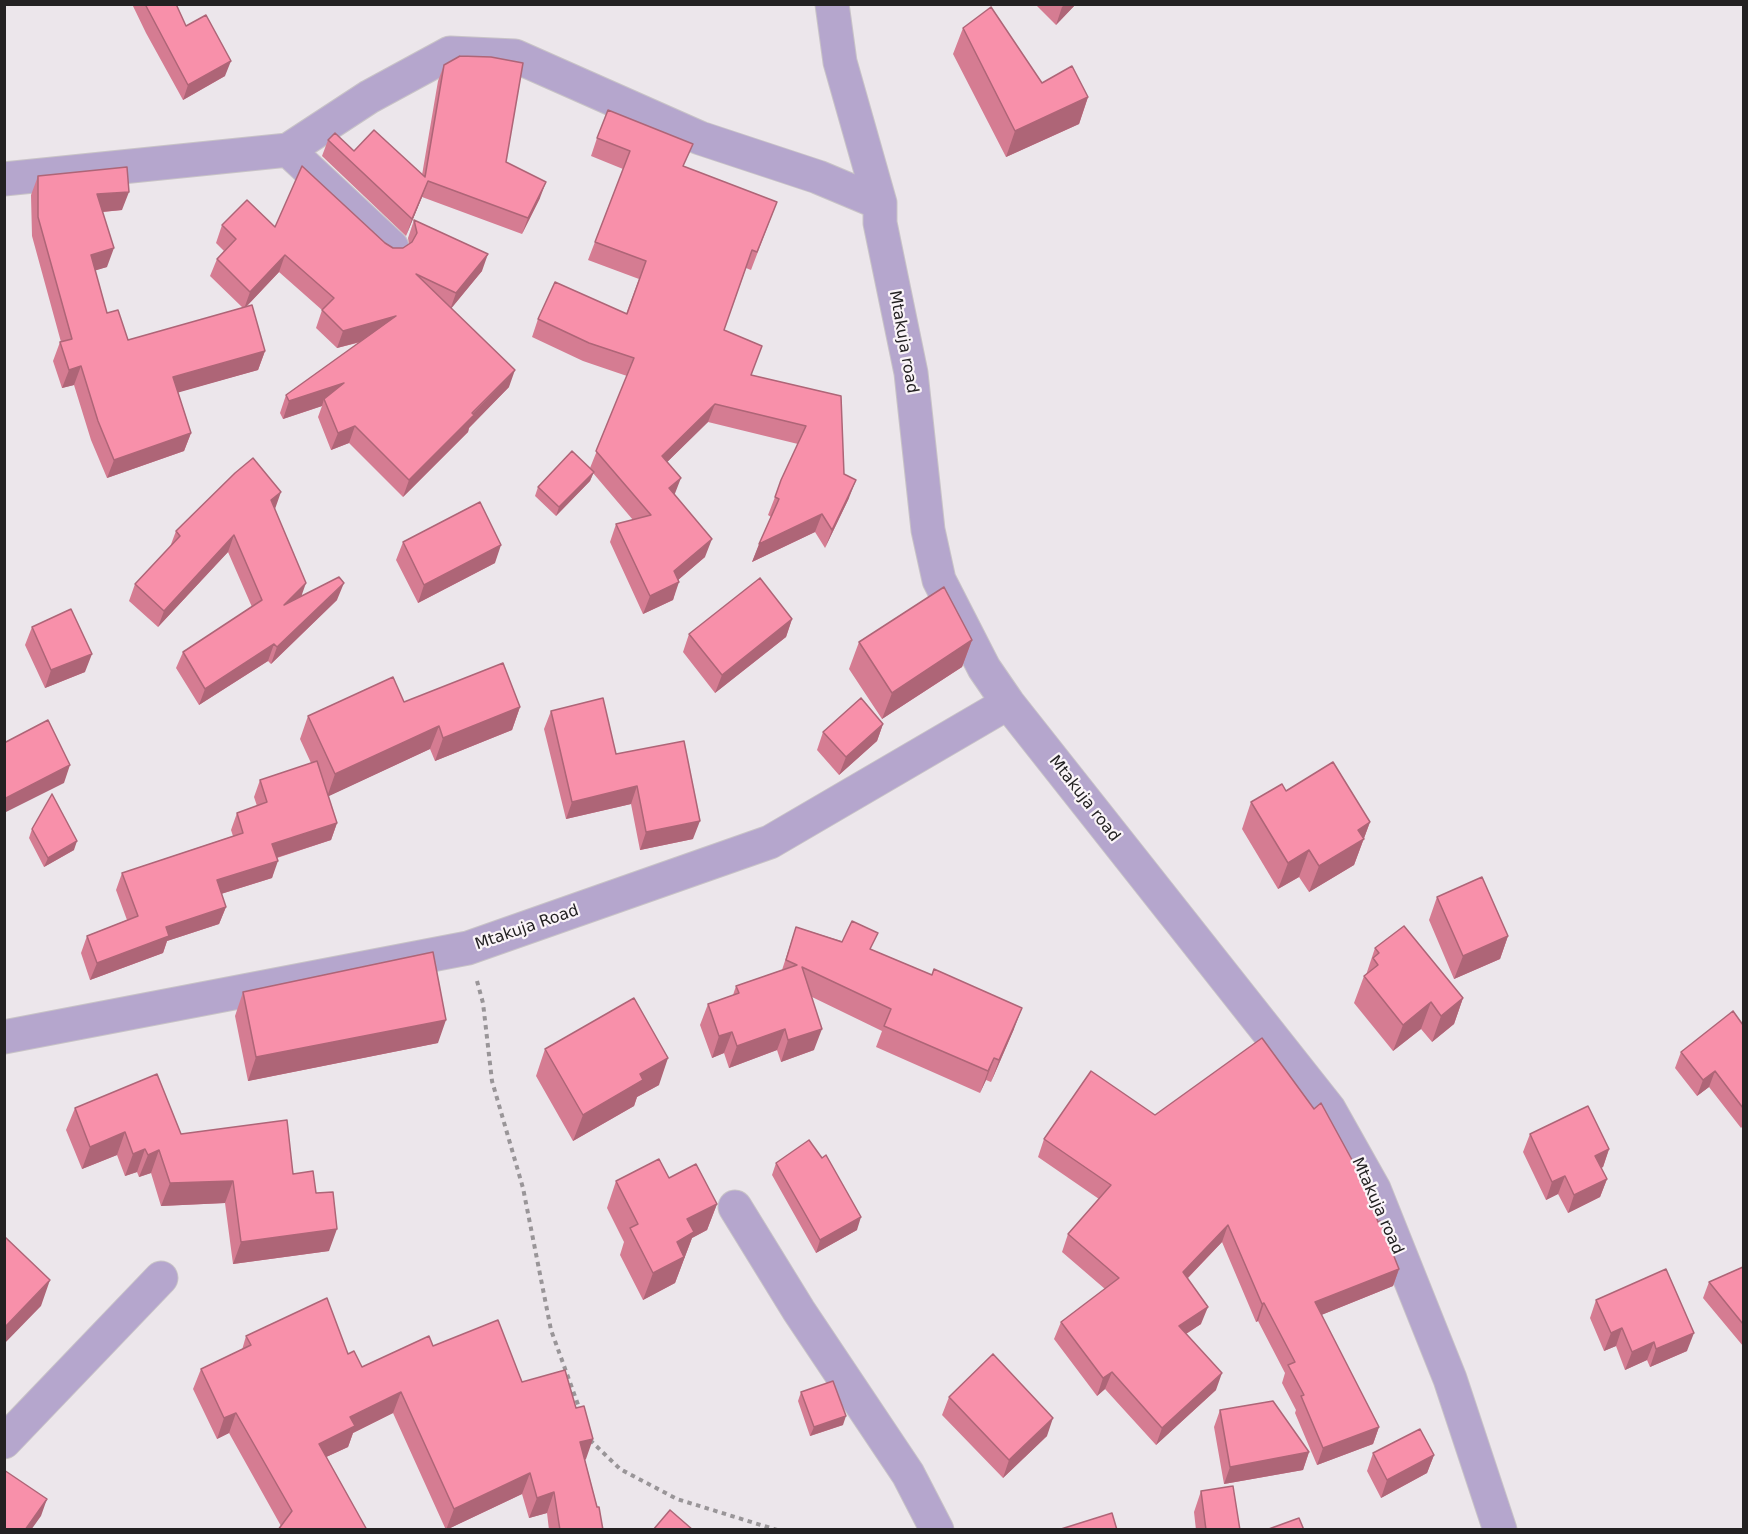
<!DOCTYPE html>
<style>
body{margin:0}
#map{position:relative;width:1748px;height:1534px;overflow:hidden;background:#ece6eb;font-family:"DejaVu Sans",sans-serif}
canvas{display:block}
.frame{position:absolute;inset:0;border:6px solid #232122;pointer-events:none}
</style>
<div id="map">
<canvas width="1748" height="1534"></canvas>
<div class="frame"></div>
</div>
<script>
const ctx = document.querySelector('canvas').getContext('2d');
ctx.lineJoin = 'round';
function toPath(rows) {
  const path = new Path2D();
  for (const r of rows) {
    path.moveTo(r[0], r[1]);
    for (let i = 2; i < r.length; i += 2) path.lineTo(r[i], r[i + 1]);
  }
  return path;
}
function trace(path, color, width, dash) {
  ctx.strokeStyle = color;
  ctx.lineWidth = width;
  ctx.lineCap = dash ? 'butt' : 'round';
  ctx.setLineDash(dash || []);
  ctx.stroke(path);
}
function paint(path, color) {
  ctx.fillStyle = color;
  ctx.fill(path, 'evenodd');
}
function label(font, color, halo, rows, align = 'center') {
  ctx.font = font + ' "DejaVu Sans",sans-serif';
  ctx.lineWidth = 4.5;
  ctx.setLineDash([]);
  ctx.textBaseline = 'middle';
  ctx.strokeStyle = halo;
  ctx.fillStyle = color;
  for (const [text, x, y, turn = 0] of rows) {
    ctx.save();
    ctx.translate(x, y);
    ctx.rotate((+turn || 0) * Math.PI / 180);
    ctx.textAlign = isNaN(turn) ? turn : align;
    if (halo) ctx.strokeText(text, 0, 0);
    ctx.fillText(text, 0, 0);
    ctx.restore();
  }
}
const path = toPath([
 [477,981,483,1003,492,1081,523,1188,551,1330,580,1410],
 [590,1440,620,1469,677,1499,777,1530]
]);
const minor = toPath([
 [832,4,840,62,880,203,880,223,911,373,928,530,939,580,984,668,1008,703,1329,1109,1374,1189,1450,1379,1500,1530],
 [288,150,392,247],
 [4,179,288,150,369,97,450,53,515,56,700,138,818,177,880,203],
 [4,1037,468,948,770,842,1008,703],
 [735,1207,799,1311,908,1474,937,1530],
 [4,1442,161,1278]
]);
const wall = toPath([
 [132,4,176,4,186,26,225,76,183,100,146,33],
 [1035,4,1076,4,1056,25],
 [963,28,1042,83,1088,97,1079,124,1006,157,953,54],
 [444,65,506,162,540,198,522,234,422,197,406,236,322,156,328,140,354,151,422,175,438,81],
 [597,138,684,167,777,202,751,270,746,268,724,330,751,375,841,396,844,474,849,498,825,548,815,532,752,562,771,517,768,515,775,497,798,444,708,422,667,462,675,495,705,557,678,580,673,600,643,614,610,542,616,524,633,520,593,473,590,481,556,516,535,496,538,487,590,468,627,376,583,361,532,337,538,319,626,314,639,279,588,260,623,169,591,156],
 [38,176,122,210,103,212,107,267,95,270,107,313,128,340,243,308,210,276,217,259,224,251,216,243,222,225,275,227,385,243,393,248,403,248,409,244,408,238,414,220,482,271,451,308,509,387,469,428,468,432,403,497,349,443,331,450,318,417,322,406,283,419,280,413,286,395,361,342,337,348,316,328,322,310,279,272,246,307,265,351,258,370,178,392,191,433,184,451,107,478,91,440,74,385,62,388,53,361,60,342,61,342,32,236,31,195],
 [274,509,302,596,337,600,271,664,268,661,199,705,176,668,183,652,252,607,228,552,158,627,129,601,135,584,170,547,176,531],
 [403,542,495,563,418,603,396,560],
 [792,619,786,637,715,693,683,652,689,634],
 [32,627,85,672,45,688,25,645],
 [972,640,962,667,882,719,849,669,859,642],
 [404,702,520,707,512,730,435,761,430,749,328,796,337,823,331,840,277,858,272,878,221,894,226,907,219,924,167,941,163,953,90,980,81,953,87,936,127,920,116,890,122,873,233,836,231,830,237,813,257,806,254,797,260,780,311,763,300,739,308,716],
 [551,711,616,754,693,839,640,850,631,804,566,819,544,729],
 [883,724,877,741,839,775,817,750,823,732],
 [1286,791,1370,822,1354,865,1309,892,1299,877,1278,889,1242,829,1251,802],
 [32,829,74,850,44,867,29,838],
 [1437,897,1508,936,1500,959,1454,979,1429,920],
 [796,927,871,950,1014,1029,991,1082,986,1080,980,1093,876,1047,882,1031,812,997,814,1050,781,1062,777,1050,729,1068,724,1053,712,1058,700,1025,708,1004,733,995,736,986,782,970],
 [1375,948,1463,998,1454,1024,1432,1042,1421,1029,1393,1051,1354,1003,1364,976,1366,975],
 [243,992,438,1043,248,1081,235,1016],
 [1743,1025,1743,1126,1741,1128,1709,1087,1697,1096,1675,1068,1681,1052],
 [545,1049,659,1085,637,1097,634,1106,573,1141,536,1076],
 [75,1108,181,1134,293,1174,329,1251,233,1264,225,1203,161,1206,151,1173,139,1177,137,1172,125,1176,117,1155,82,1169,66,1130],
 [1155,1115,1378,1222,1399,1269,1393,1286,1321,1315,1379,1427,1373,1444,1317,1465,1295,1413,1296,1410,1282,1383,1285,1373,1258,1321,1256,1322,1222,1242,1188,1278,1201,1324,1186,1334,1216,1390,1156,1445,1105,1389,1097,1396,1054,1339,1061,1322,1105,1289,1062,1252,1068,1234,1099,1199,1038,1157,1044,1139],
 [1530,1134,1609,1149,1603,1167,1601,1168,1607,1179,1600,1197,1568,1213,1558,1194,1546,1200,1523,1152],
 [776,1163,857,1230,816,1253,772,1175],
 [669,1178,717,1204,707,1230,692,1238,675,1283,643,1300,620,1255,624,1242,607,1208,616,1181],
 [1743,1267,1743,1346,1703,1298,1709,1282],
 [1596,1300,1687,1351,1650,1367,1647,1360,1625,1370,1616,1346,1604,1351,1590,1318],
 [246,1336,348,1354,362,1367,433,1346,522,1382,586,1459,585,1460,603,1530,549,1530,547,1513,529,1518,522,1494,446,1530,393,1413,353,1433,348,1447,326,1457,367,1530,281,1526,229,1433,217,1439,193,1389,201,1369,242,1350],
 [801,1392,843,1425,810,1436,798,1401],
 [949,1397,1047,1436,1003,1478,942,1415],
 [1220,1410,1309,1452,1303,1470,1224,1484,1214,1427],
 [1373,1453,1434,1455,1427,1473,1381,1498,1367,1471],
 [1201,1491,1240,1530,1196,1530,1194,1512]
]);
const shadedWall = toPath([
 [1065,4,1076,4,1056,25,1062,7],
 [231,61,225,76,183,100,188,85],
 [1088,97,1079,124,1006,157,1015,131],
 [428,181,422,197,406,236,412,219],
 [546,182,540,198,522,234,528,218],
 [129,192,122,210,90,213,97,194],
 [114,248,107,267,84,274,91,255],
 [488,254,482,271,450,310,456,293],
 [285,255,279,272,244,309,250,292],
 [396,316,389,334,337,348,343,331],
 [265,351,258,370,166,396,173,377],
 [81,366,74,385,62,388,69,370],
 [515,370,509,387,469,428,468,432,403,497,409,480],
 [344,383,324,399,322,406,283,419,289,401],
 [715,404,708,422,655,474,662,456],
 [355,426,349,443,331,450,338,433],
 [191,433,184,451,107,478,114,460],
 [594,472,590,481,556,516,559,507],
 [681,478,674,496,669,488],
 [856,480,849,498,825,548,832,530],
 [281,492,275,509,271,500],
 [822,514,815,532,752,562,759,544],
 [234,535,228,552,158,627,164,611],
 [712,539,705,557,671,586,679,582,673,600,643,614,650,596,674,571],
 [501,545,495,563,418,603,424,585],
 [306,583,300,600,284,605],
 [344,583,337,600,271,664,277,647],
 [792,619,786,637,715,693,722,675],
 [972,640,962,667,882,719,892,693],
 [274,644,268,661,199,705,205,689],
 [92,654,85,672,45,688,51,670],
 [520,707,512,730,435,761,443,738],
 [883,724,877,741,839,775,846,757],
 [439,726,430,749,327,797,335,774],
 [70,765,64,783,4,813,4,802,6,798],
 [637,786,631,804,566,819,572,802],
 [700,821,693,839,640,850,646,832],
 [1370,822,1354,865,1309,892,1319,866,1358,830],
 [337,823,331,840,266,861,272,844],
 [77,841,74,850,44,867,48,858],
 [1309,850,1299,877,1278,889,1288,863],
 [278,861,272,878,211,897,217,880],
 [226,907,219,924,167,941,163,953,90,980,97,963,166,927],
 [1508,936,1500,959,1454,979,1463,956],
 [1463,998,1454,1024,1432,1042,1441,1016],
 [1431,1002,1421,1029,1393,1051,1403,1025],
 [1022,1008,1014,1029,991,1082,999,1060],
 [446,1020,438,1043,248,1081,256,1057],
 [785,1029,777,1050,729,1068,737,1046],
 [822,1029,814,1050,781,1062,788,1040],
 [732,1032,724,1053,712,1058,719,1036],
 [668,1058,659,1085,637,1097,634,1106,573,1141,583,1115,640,1074],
 [994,1058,986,1080,980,1093,988,1071],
 [1715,1071,1709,1087,1697,1096,1703,1080],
 [125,1132,117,1155,82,1169,90,1147],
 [145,1149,137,1172,125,1176,133,1154],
 [1609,1149,1603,1167,1589,1174,1595,1156],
 [159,1150,151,1173,139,1177,148,1155],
 [1565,1176,1558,1194,1546,1200,1552,1182],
 [1607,1179,1600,1197,1568,1213,1574,1195],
 [233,1181,225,1203,161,1206,170,1183],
 [717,1204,707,1230,692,1238,675,1283,643,1300,653,1273,677,1242,687,1219],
 [861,1217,857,1230,816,1253,820,1240],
 [1228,1225,1222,1242,1177,1289,1183,1272],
 [337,1229,329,1251,233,1264,241,1242],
 [1399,1269,1393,1286,1309,1320,1315,1302],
 [50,1280,41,1306,4,1344,4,1328],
 [1264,1303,1258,1321,1256,1322,1262,1304],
 [1208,1307,1201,1324,1172,1343,1179,1326],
 [1622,1328,1616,1346,1604,1351,1611,1333],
 [1694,1333,1687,1351,1650,1367,1656,1349],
 [1654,1342,1647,1360,1625,1370,1632,1352],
 [1112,1372,1105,1389,1097,1396,1103,1378],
 [1222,1373,1216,1390,1156,1445,1162,1428],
 [401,1392,393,1413,353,1433,348,1447,311,1464,319,1444,350,1417],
 [236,1413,229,1433,217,1439,224,1418],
 [846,1416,843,1425,810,1436,814,1427],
 [1053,1418,1047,1436,1003,1478,1009,1460],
 [1379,1427,1373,1444,1317,1465,1323,1448],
 [593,1439,586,1459,573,1463,580,1442],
 [1309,1452,1303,1470,1224,1484,1230,1467],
 [1434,1455,1427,1473,1381,1498,1387,1480],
 [530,1473,522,1494,446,1530,454,1509],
 [554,1492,547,1513,529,1518,537,1498],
 [47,1499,41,1516,31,1530,25,1530]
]);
const building = toPath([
 [145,4,176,4,186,26,206,15,231,61,188,85,145,4],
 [991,7,1042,83,1072,66,1088,97,1015,131,963,28,991,7],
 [460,56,491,57,523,63,506,162,546,182,528,218,428,181,412,219,328,140,335,133,354,151,374,130,425,177,444,65,460,56],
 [608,110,693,144,683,166,777,202,757,252,752,250,724,330,762,346,751,375,841,396,844,474,856,480,832,530,822,514,759,544,779,499,775,497,781,480,806,426,715,404,662,456,681,478,669,488,712,539,674,571,679,582,650,596,616,524,651,515,596,451,634,358,589,343,538,319,555,282,627,314,646,261,595,242,630,151,597,138,608,110],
 [302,166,385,243,393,248,403,248,412,242,417,233,414,220,488,254,456,293,416,274,515,370,472,413,474,415,409,480,355,426,338,433,324,399,344,383,289,401,286,395,396,316,343,331,322,310,334,298,285,255,250,292,217,259,236,239,222,225,247,200,275,227,302,166],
 [127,167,129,192,97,194,114,248,91,255,107,313,118,310,128,340,252,305,265,351,173,377,191,433,114,460,98,421,81,366,69,370,60,342,72,339,38,217,38,176,127,167],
 [572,451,594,472,559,507,538,487,572,451],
 [253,458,281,492,271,500,306,583,284,605,339,577,344,583,277,647,274,644,205,689,183,652,262,600,234,535,164,611,135,584,180,536,176,531,235,473,253,458],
 [480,502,501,545,424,585,403,542,480,502],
 [760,578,792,619,722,675,689,634,760,578],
 [944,587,972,640,892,693,859,642,944,587],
 [71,609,92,654,51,670,32,627,71,609],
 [503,663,520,707,443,738,439,726,335,774,308,716,393,677,404,702,503,663],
 [603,698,616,754,684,741,700,821,646,832,637,786,572,802,551,711,603,698],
 [861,698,883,724,846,757,823,732,861,698],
 [48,720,70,765,6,798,4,796,4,743,48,720],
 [317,761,337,823,272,844,278,861,217,880,226,907,166,927,169,936,97,963,87,936,138,916,122,873,243,833,237,813,267,802,260,780,317,761],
 [1333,762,1370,822,1358,830,1364,839,1319,866,1309,850,1288,863,1251,802,1282,784,1286,791,1333,762],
 [52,794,77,841,48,858,32,829,52,794],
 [1482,877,1508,936,1463,956,1437,897,1482,877],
 [852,921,878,933,870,949,932,975,934,969,1022,1008,999,1060,994,1058,988,1071,884,1026,891,1009,802,967,822,1029,788,1040,785,1029,737,1046,732,1032,719,1036,708,1004,739,993,736,986,797,965,786,960,796,927,842,942,852,921],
 [1404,926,1463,998,1441,1016,1431,1002,1403,1025,1364,976,1378,965,1373,958,1379,953,1375,948,1404,926],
 [433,952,446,1020,256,1057,243,992,433,952],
 [634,998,668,1058,640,1074,643,1080,583,1115,545,1049,634,998],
 [1733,1011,1743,1025,1743,1108,1715,1071,1703,1080,1681,1052,1733,1011],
 [1262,1038,1314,1109,1321,1103,1363,1180,1378,1222,1380,1221,1399,1269,1315,1302,1379,1427,1323,1448,1301,1396,1304,1395,1288,1365,1295,1362,1264,1303,1262,1304,1228,1225,1183,1272,1208,1307,1179,1326,1222,1373,1162,1428,1112,1372,1103,1378,1061,1322,1119,1278,1068,1234,1111,1185,1044,1139,1091,1071,1155,1115,1262,1038],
 [157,1074,181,1134,287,1120,293,1174,313,1171,316,1193,333,1192,337,1229,241,1242,233,1181,170,1183,159,1150,148,1155,145,1149,133,1154,125,1132,90,1147,75,1108,157,1074],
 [1588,1106,1609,1149,1595,1156,1607,1179,1574,1195,1565,1176,1552,1182,1530,1134,1588,1106],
 [809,1140,822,1158,826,1155,861,1217,820,1240,776,1163,809,1140],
 [659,1159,669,1178,696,1164,717,1204,687,1219,694,1232,677,1242,684,1257,653,1273,630,1228,638,1224,616,1181,659,1159],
 [4,1236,50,1280,4,1328,4,1236],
 [1743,1267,1743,1324,1709,1282,1743,1267],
 [1666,1269,1694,1333,1656,1349,1654,1342,1632,1352,1622,1328,1611,1333,1596,1300,1666,1269],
 [327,1298,348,1354,354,1351,362,1367,429,1336,433,1346,498,1320,522,1382,565,1370,576,1408,584,1406,593,1439,580,1442,597,1507,599,1507,603,1530,560,1530,554,1492,537,1498,530,1473,454,1509,401,1392,350,1417,355,1426,319,1444,367,1530,278,1530,292,1511,236,1413,224,1418,201,1369,251,1345,246,1336,327,1298],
 [993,1354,1053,1418,1009,1460,949,1397,993,1354],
 [833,1381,846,1416,814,1427,801,1392,833,1381],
 [1273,1401,1309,1452,1230,1467,1220,1410,1273,1401],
 [1420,1429,1434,1455,1387,1480,1373,1453,1420,1429],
 [4,1470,47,1499,25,1530,4,1530,4,1470],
 [1233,1486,1240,1530,1206,1530,1201,1491,1233,1486],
 [670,1510,693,1530,653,1530,670,1510],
 [1112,1513,1117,1530,1061,1530,1061,1529,1112,1513],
 [1299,1518,1304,1530,1266,1530,1299,1518]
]);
const streetNames = [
 ["Mtakuja road",903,342,80],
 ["Mtakuja road",1084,799,52],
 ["Mtakuja Road",527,928,-19],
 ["Mtakuja road",1377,1206,66]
];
trace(minor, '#c8c3c7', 35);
trace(path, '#999598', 4, [4.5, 4.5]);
trace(minor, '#b5a6cd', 33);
paint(wall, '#d57c92');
paint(shadedWall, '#ae6577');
paint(building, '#f890aa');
trace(building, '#ae6577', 1.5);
label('16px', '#232122', '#faf4f8', streetNames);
</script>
